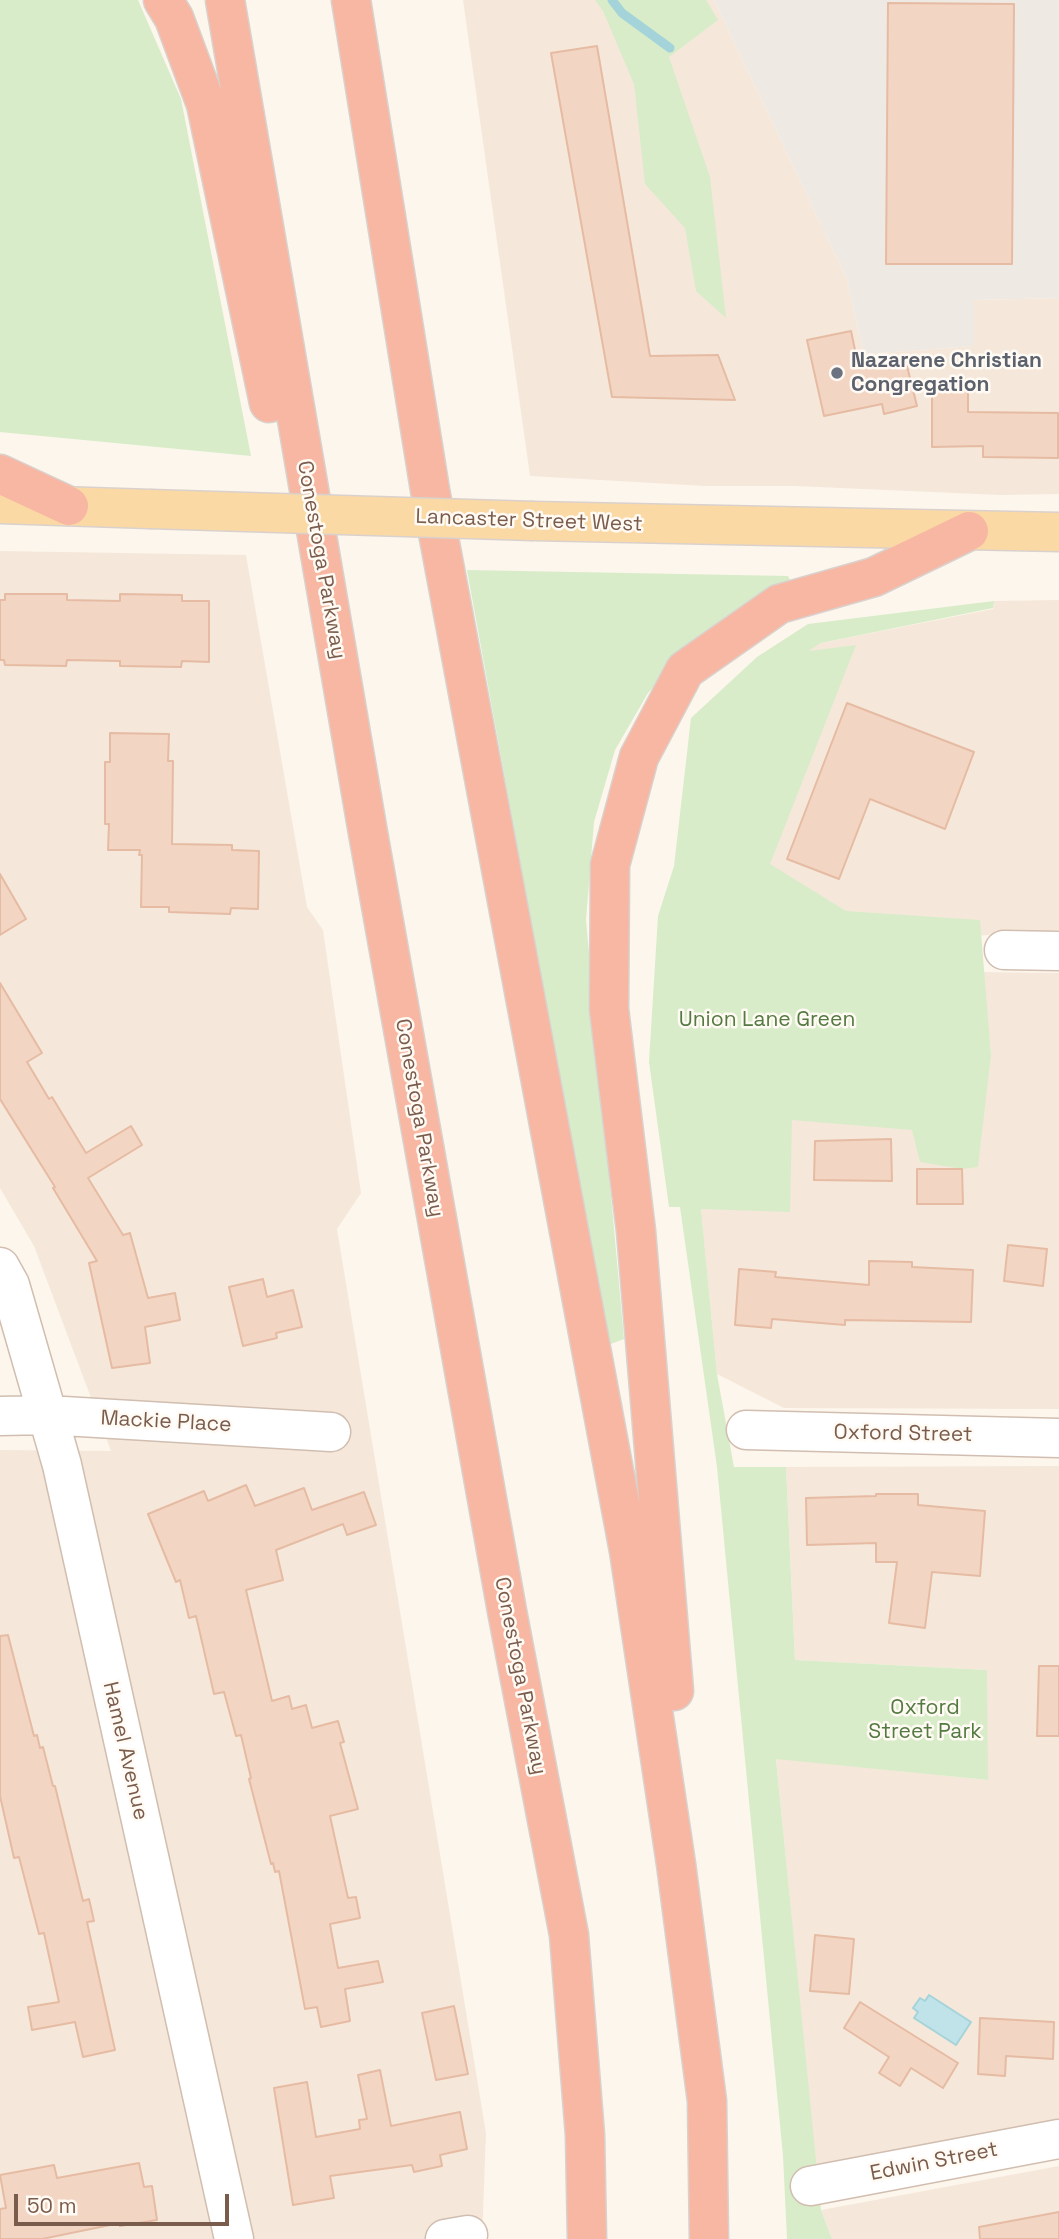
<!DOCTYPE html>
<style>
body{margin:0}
#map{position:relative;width:1059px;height:2239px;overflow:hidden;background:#fdf6ec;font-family:"Space Grotesk",sans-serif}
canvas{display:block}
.scale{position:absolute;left:14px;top:2194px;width:215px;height:32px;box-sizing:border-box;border:4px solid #7a5c4d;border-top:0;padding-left:9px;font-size:21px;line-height:24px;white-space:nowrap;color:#7a5c4d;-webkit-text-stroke:5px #fffaf3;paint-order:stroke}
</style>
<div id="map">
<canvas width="1059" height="2239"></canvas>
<div class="scale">50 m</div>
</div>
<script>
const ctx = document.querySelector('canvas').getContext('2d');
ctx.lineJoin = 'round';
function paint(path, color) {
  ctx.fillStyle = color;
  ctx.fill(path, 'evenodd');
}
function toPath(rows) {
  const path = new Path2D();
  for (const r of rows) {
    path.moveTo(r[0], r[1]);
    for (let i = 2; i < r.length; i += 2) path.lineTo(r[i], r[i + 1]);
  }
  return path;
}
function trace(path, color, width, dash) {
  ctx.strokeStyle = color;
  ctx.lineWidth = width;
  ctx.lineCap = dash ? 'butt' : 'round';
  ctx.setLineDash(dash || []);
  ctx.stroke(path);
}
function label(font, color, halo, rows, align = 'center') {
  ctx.font = font + ' "Space Grotesk",sans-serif';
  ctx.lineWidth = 5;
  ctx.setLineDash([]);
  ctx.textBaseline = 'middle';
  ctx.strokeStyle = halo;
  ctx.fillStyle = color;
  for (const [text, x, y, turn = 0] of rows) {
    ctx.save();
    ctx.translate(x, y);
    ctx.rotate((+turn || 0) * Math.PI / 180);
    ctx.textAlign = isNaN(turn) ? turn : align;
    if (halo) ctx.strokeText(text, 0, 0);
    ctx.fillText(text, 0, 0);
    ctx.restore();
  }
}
const residential = toPath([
 [463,0,714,0,846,277,864,354,973,346,974,300,1059,298,1059,494,1000,495,795,486,705,486,530,476],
 [0,551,246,555,307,907,323,930,361,1193,337,1229,486,2133,482,2239,0,2239,0,1450,111,1451,34,1246,0,1188],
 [1059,600,1059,930,973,936,689,918,712,734,773,674,821,643,993,609,994,601],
 [980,972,1059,973,1059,1409,784,1408,717,1374,700,1200,792,1113],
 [1059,1466,1059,2119,816,2168,776,1758,987,1780,987,1670,795,1660,786,1467],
 [1059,2166,1059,2239,832,2239,821,2210]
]);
const industrial = toPath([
 [714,0,1059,0,1059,298,974,300,974,346,864,354,846,277]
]);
const green = toPath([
 [0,0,138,0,181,99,251,456,0,432],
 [595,0,706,0,718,20,669,57,710,177,726,318,696,291,685,228,645,184,634,84,603,11],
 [467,570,788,576,794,588,693,643,648,693,615,750,594,822,586,920,624,1339,608,1345],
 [994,601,993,608,821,643,809,651,856,645,770,864,846,911,980,920,991,1055,978,1167,962,1169,920,1162,912,1130,792,1120,790,1212,701,1209,717,1374,734,1467,786,1467,795,1660,987,1670,988,1780,776,1759,821,2210,832,2239,787,2239,783,2156,717,1467,680,1207,669,1207,649,1062,658,916,674,866,691,718,757,657,808,624]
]);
const water = toPath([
 [929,1995,971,2022,956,2045,914,2018,918,2012,913,2008,920,1998,925,2001,929,1995]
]);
const stream = toPath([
 [612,0,622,13,670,48]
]);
const building = toPath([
 [888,3,1014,4,1012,264,886,264,888,3],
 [597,46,650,356,718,355,735,400,612,397,551,53,597,46],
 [851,331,859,369,905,358,917,406,884,414,882,404,824,416,807,340,851,331],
 [932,389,968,389,968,412,1058,413,1058,458,983,457,983,446,932,447,932,389],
 [5,594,67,594,67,600,120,601,120,594,182,595,182,601,209,601,209,662,182,661,181,667,120,666,120,661,67,660,66,666,5,665,4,660,0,660,0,600,5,600,5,594],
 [847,703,974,752,945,829,870,799,839,879,787,859,847,703],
 [110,733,169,734,168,761,173,761,172,844,232,845,232,850,259,851,258,909,231,908,230,914,169,912,169,907,141,907,142,855,139,855,140,850,108,850,109,824,105,824,105,762,110,762,110,733],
 [0,874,26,919,0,935,0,874],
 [0,983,42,1053,27,1062,49,1099,52,1097,86,1153,131,1126,142,1145,88,1178,123,1235,130,1233,148,1298,175,1293,180,1320,145,1327,150,1363,112,1368,89,1263,97,1261,53,1188,55,1187,0,1099,0,983],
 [891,1139,892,1181,814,1180,815,1141,891,1139],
 [917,1169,962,1169,963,1204,917,1204,917,1169],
 [1008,1245,1047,1249,1043,1286,1004,1281,1008,1245],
 [869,1261,912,1262,912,1267,973,1270,971,1322,845,1320,845,1325,772,1319,771,1328,735,1325,739,1269,776,1272,775,1277,869,1285,869,1261],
 [263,1279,267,1297,293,1290,302,1327,276,1333,277,1338,243,1346,229,1287,263,1279],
 [246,1485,255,1506,304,1488,312,1510,364,1492,376,1525,347,1535,343,1524,276,1550,283,1580,246,1590,272,1701,289,1696,292,1709,306,1705,312,1728,338,1721,344,1742,340,1743,358,1809,330,1816,348,1898,356,1897,360,1918,330,1924,338,1968,378,1961,383,1982,345,1989,350,2021,321,2027,317,2007,305,2009,279,1871,275,1872,273,1863,271,1864,249,1779,251,1778,241,1735,236,1736,224,1692,214,1694,196,1616,189,1618,180,1580,176,1582,148,1514,204,1491,208,1501,246,1485],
 [876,1494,918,1494,918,1505,985,1511,980,1576,932,1572,925,1628,889,1623,897,1562,876,1562,876,1543,807,1545,806,1498,876,1496,876,1494],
 [8,1635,34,1736,37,1735,40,1748,43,1747,53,1786,55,1786,83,1901,89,1899,94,1921,87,1922,115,2050,83,2057,75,2022,32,2030,28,2007,59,2002,44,1933,39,1934,19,1857,14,1858,0,1796,0,1636,8,1635],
 [1039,1666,1059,1666,1059,1736,1037,1736,1039,1666],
 [815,1935,854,1939,849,1994,810,1991,815,1935],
 [860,2002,958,2063,943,2088,911,2068,900,2086,879,2073,889,2057,844,2028,860,2002],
 [454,2006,468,2074,436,2080,422,2013,454,2006],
 [980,2018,1054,2022,1053,2059,1006,2056,1005,2076,978,2074,980,2018],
 [380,2070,391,2126,460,2112,467,2149,440,2155,442,2166,414,2172,412,2165,330,2176,334,2198,293,2205,274,2088,307,2082,316,2137,360,2129,359,2120,367,2119,358,2075,380,2070],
 [139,2163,144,2187,152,2186,157,2220,120,2226,120,2223,42,2239,0,2239,0,2209,6,2208,0,2175,54,2165,57,2178,139,2163],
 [1059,2212,1059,2239,980,2239,979,2227,1059,2212]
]);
const minor = toPath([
 [1004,950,1059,951],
 [0,1267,10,1285,62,1465,234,2239],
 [0,1416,47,1415,331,1432],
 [746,1430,1059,1438],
 [810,2186,1059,2139],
 [445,2239,468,2235]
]);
const major = toPath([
 [0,504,150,509],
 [533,521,1059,532]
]);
const highway = toPath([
 [163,0,174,18,206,104,269,403],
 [225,0,368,833,507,1611,569,1935,585,2135,587,2239],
 [351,0,430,490,629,1551,676,1864,707,2101,709,2239],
 [0,474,69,506],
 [674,1691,636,1231,609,1009,610,865,639,757,685,670,779,604,874,577,969,531]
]);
const majorBridge = toPath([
 [150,509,533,521]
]);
const markers = [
 [837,373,7,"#6b7280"]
];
const worshipNames = [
 ["Nazarene Christian",851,361],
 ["Congregation",851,385]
];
const streetNames = [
 ["Lancaster Street West",529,521,2],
 ["Conestoga Parkway",321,560,80],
 ["Conestoga Parkway",419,1118,80],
 ["Mackie Place",166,1422,3],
 ["Oxford Street",903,1434,1],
 ["Conestoga Parkway",520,1676,79],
 ["Hamel Avenue",125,1751,77],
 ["Edwin Street",934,2162,-11]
];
const parkNames = [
 ["Union Lane Green",767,1020],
 ["Oxford",925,1708],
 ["Street Park",925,1732]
];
paint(residential, '#f5e8da');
paint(industrial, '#efe9e4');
paint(green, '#d8ecc9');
paint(water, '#bfe3e8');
trace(water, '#a5d3da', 2);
trace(stream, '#a5d3da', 9);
paint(building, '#f3d5c3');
trace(building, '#e6bba3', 2);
trace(minor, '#d1beb0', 41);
trace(major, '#dad1cd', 41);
trace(highway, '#dad1cd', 41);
trace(minor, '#fff', 38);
trace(major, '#fbd9a5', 38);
trace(highway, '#f7b7a3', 38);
trace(majorBridge, '#dad1cd', 41, []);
trace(majorBridge, '#fbd9a5', 38);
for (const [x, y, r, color] of markers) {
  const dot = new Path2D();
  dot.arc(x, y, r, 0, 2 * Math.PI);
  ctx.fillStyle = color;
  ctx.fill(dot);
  trace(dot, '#fffaf3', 2.5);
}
label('bold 21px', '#5b616d', '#fffaf3', worshipNames, 'left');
label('21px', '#7a5c4d', '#fffaf3', streetNames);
label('21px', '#537a41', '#fffaf3', parkNames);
</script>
